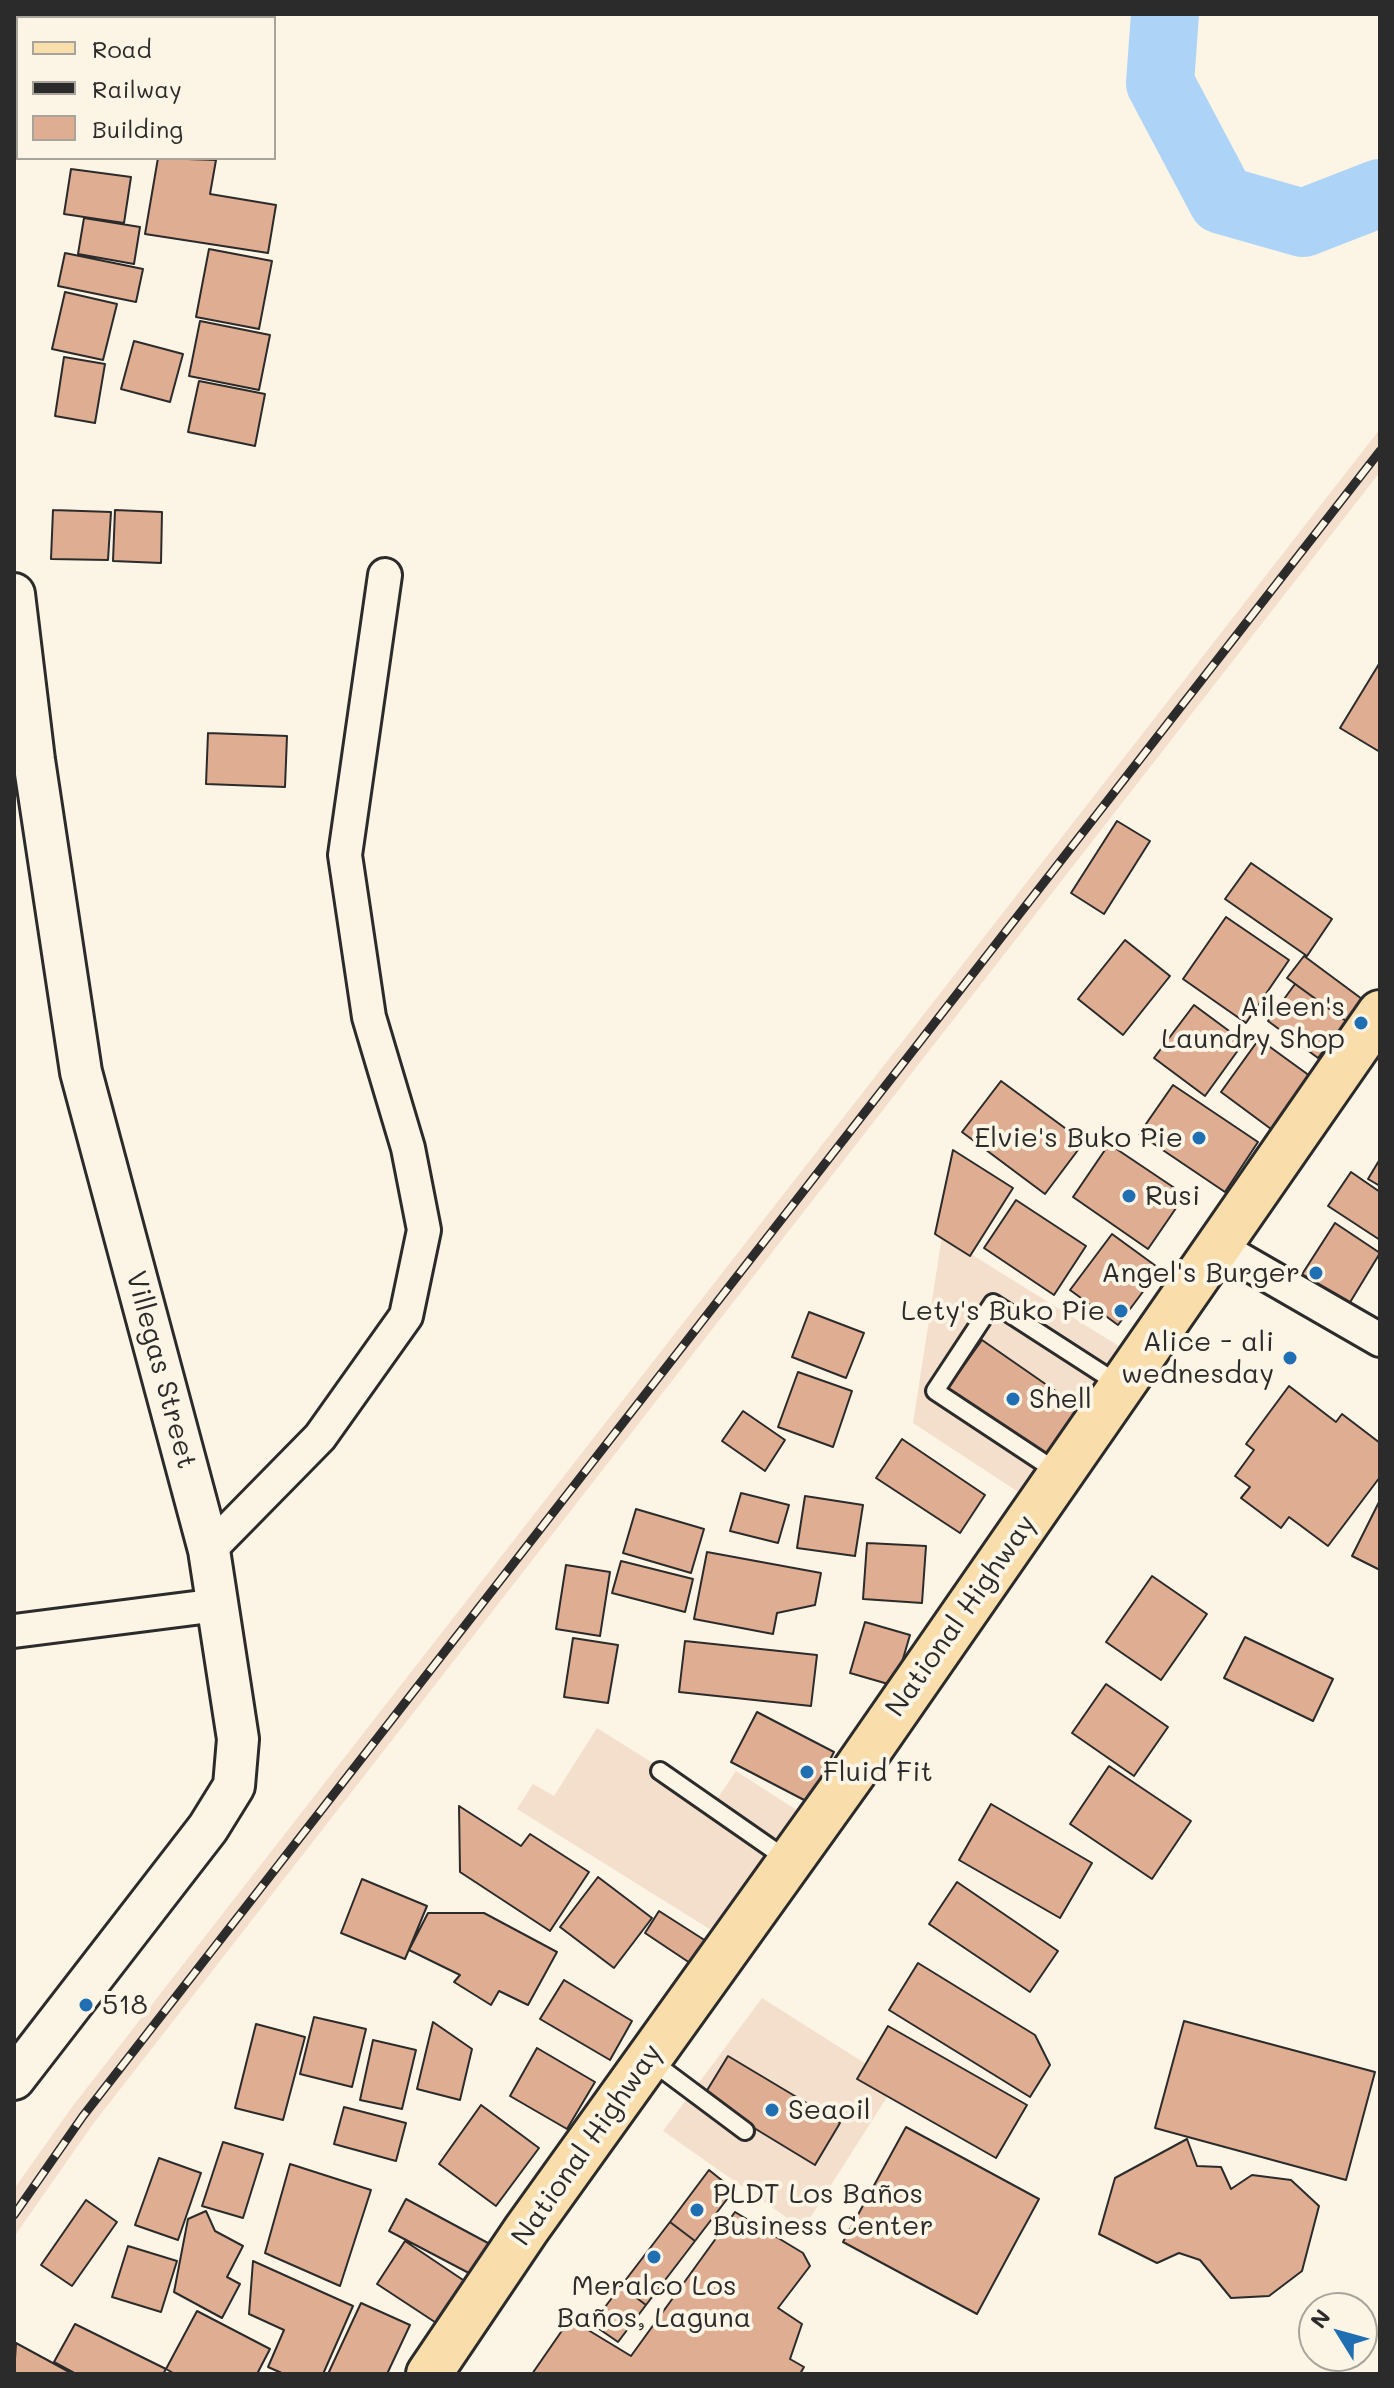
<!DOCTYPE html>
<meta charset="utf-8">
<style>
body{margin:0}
#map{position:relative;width:1394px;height:2388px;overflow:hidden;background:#fcf5e5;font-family:Mali,sans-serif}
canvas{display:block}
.frame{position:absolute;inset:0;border:16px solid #2b2b2b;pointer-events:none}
.legend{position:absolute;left:16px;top:16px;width:260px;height:144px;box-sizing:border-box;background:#fcf5e5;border:2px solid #a8a49b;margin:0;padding:10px 14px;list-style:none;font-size:24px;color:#2b2b2b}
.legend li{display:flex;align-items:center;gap:16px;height:40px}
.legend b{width:40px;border:2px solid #a8a49b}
.north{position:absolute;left:1298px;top:2292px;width:80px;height:80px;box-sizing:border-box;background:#fcf5e5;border:2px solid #a8a49b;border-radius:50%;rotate:307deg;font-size:22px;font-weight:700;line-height:32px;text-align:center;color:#2b2b2b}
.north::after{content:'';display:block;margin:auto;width:28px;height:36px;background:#1f6fb2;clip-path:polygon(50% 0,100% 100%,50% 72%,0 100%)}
</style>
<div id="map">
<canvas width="1394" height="2388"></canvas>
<div class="frame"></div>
<ul class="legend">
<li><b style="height:10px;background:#f9deab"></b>Road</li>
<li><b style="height:10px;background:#2b2b2b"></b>Railway</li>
<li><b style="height:22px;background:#dfad92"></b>Building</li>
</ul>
<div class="north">N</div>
</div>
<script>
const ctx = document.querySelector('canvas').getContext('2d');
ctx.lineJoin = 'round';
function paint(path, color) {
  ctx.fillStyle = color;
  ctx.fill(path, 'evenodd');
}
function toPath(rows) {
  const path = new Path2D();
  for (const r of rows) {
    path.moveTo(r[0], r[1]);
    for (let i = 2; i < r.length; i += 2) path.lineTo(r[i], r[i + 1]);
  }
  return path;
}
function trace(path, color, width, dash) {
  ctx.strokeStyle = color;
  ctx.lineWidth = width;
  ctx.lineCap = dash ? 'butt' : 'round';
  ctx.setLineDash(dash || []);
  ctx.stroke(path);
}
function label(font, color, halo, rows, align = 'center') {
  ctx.font = font + ' Mali,sans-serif';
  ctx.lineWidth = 8;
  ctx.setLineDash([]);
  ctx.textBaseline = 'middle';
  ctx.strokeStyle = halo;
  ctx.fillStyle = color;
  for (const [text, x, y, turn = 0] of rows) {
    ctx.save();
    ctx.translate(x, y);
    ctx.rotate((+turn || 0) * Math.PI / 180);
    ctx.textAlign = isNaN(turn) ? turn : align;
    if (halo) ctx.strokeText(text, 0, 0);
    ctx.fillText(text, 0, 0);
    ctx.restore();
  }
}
const built = toPath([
 [1380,429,1380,472,93,2124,14,2237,14,2189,72,2107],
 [942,1236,1138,1358,1038,1505,913,1423],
 [597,1728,715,1802,736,1771,798,1811,711,1930,517,1809,533,1784,554,1796],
 [762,1998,896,2083,803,2229,663,2131]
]);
const river = toPath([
 [1165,14,1160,83,1222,200,1303,223,1380,193]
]);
const building = toPath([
 [158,158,216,160,210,194,276,205,268,253,145,234,158,158],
 [71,169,131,177,124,223,64,214,71,169],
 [84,218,140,227,134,264,78,254,84,218],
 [209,249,272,261,259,329,196,317,209,249],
 [65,253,143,269,136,302,58,286,65,253],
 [65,292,117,304,103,360,52,349,65,292],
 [200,321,270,335,259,390,189,376,200,321],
 [134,341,183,354,170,402,121,389,134,341],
 [64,357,105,364,95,423,55,416,64,357],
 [199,381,265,394,255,446,188,432,199,381],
 [53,510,111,512,108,560,51,559,53,510],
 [115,510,162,512,161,563,113,561,115,510],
 [1379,664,1380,665,1380,752,1340,728,1379,664],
 [208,733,287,736,285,787,206,784,208,733],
 [1117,821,1150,841,1104,914,1071,893,1117,821],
 [1251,863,1332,919,1307,956,1225,899,1251,863],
 [1226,917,1289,960,1246,1023,1183,979,1226,917],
 [1125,940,1170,976,1123,1035,1078,999,1125,940],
 [1304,956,1362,999,1346,1021,1287,978,1304,956],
 [1295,984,1346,1021,1318,1058,1268,1021,1295,984],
 [1194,1005,1244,1042,1205,1096,1154,1058,1194,1005],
 [1259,1039,1310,1076,1271,1129,1221,1092,1259,1039],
 [1001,1081,1084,1142,1045,1194,962,1132,1001,1081],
 [1173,1085,1258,1142,1225,1192,1139,1134,1173,1085],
 [1109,1144,1185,1195,1148,1249,1073,1197,1109,1144],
 [953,1150,1013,1188,970,1256,935,1234,953,1150],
 [1380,1159,1380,1186,1368,1179,1380,1159],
 [1351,1172,1380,1192,1380,1240,1328,1206,1351,1172],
 [1016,1200,1086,1246,1054,1295,984,1248,1016,1200],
 [1335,1223,1380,1253,1346,1309,1299,1279,1335,1223],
 [1112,1234,1160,1269,1118,1325,1070,1290,1112,1234],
 [809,1312,864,1333,846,1378,792,1357,809,1312],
 [982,1340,1080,1408,1045,1458,947,1389,982,1340],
 [798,1372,852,1391,833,1447,778,1427,798,1372],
 [1289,1386,1336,1422,1342,1414,1380,1443,1380,1477,1328,1546,1289,1517,1281,1528,1241,1498,1250,1487,1235,1476,1254,1450,1246,1444,1289,1386],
 [743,1411,785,1440,765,1471,722,1441,743,1411],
 [902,1439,985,1495,960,1533,876,1478,902,1439],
 [741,1493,789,1505,778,1543,730,1531,741,1493],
 [805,1496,863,1505,855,1556,797,1548,805,1496],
 [1380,1500,1380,1570,1352,1556,1380,1500],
 [636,1509,704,1529,691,1573,623,1553,636,1509],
 [867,1543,926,1546,922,1603,863,1599,867,1543],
 [707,1552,821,1573,815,1605,777,1613,773,1634,694,1619,707,1552],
 [621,1561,693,1579,685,1612,612,1593,621,1561],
 [566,1565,610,1572,600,1636,556,1629,566,1565],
 [1152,1576,1207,1614,1161,1680,1106,1642,1152,1576],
 [865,1622,910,1635,895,1686,850,1673,865,1622],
 [1245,1637,1333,1679,1313,1721,1224,1678,1245,1637],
 [573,1638,618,1645,608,1703,564,1697,573,1638],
 [685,1641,817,1655,811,1706,679,1692,685,1641],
 [1106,1684,1168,1727,1134,1776,1072,1733,1106,1684],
 [757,1712,834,1752,808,1802,731,1762,757,1712],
 [1109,1766,1191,1821,1152,1879,1070,1824,1109,1766],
 [991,1804,1092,1863,1060,1918,959,1860,991,1804],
 [459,1806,521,1846,530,1834,589,1872,550,1931,460,1872,459,1806],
 [598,1877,652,1918,614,1968,560,1927,598,1877],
 [362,1879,427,1906,405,1959,341,1933,362,1879],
 [957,1882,1058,1951,1030,1992,929,1924,957,1882],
 [659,1911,706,1941,690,1963,645,1933,659,1911],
 [428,1913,484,1913,557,1952,528,2005,499,1991,491,2005,454,1982,460,1975,409,1950,428,1913],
 [918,1963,1035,2035,1050,2065,1030,2097,889,2010,918,1963],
 [564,1980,632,2021,610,2060,540,2019,564,1980],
 [314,2017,366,2029,352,2087,300,2074,314,2017],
 [1184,2021,1375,2072,1346,2180,1155,2128,1184,2021],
 [433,2022,472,2049,460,2100,417,2089,433,2022],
 [256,2024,305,2037,283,2120,235,2108,256,2024],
 [888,2026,1027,2105,996,2158,857,2079,888,2026],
 [373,2040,416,2050,402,2109,360,2100,373,2040],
 [537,2048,595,2082,567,2129,510,2096,537,2048],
 [728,2056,840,2123,815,2165,703,2097,728,2056],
 [481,2105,539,2148,496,2206,439,2164,481,2105],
 [344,2107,406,2123,396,2161,334,2144,344,2107],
 [906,2127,1039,2199,977,2314,843,2242,906,2127],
 [1187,2139,1197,2166,1221,2167,1231,2189,1252,2175,1291,2180,1319,2206,1302,2271,1269,2296,1231,2298,1200,2260,1179,2253,1157,2263,1099,2234,1115,2178,1187,2139],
 [223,2142,263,2154,243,2218,202,2206,223,2142],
 [159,2158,201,2173,178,2240,135,2225,159,2158],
 [290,2164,371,2190,340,2286,265,2253,290,2164],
 [709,2170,734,2190,695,2241,670,2222,709,2170],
 [406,2199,501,2250,484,2281,389,2231,406,2199],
 [86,2200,117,2222,72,2286,41,2265,86,2200],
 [206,2211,215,2231,243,2246,227,2277,240,2284,222,2318,174,2292,188,2219,206,2211],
 [735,2212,803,2253,810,2266,778,2308,802,2324,790,2359,804,2367,800,2374,532,2374,570,2319,631,2356,735,2212],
 [670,2222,695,2241,646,2305,621,2286,670,2222],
 [405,2241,475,2288,447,2330,377,2284,405,2241],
 [128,2246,177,2261,161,2312,112,2297,128,2246],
 [253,2261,353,2306,323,2374,284,2374,268,2367,284,2330,249,2314,253,2261],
 [621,2286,646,2305,618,2342,592,2324,621,2286],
 [361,2303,410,2325,387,2374,328,2374,361,2303],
 [197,2311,270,2349,257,2374,175,2374,166,2369,197,2311],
 [75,2324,166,2369,163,2374,76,2374,54,2362,75,2324],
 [16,2343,73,2374,14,2374,16,2343]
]);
const service = toPath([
 [1059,1473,935,1391,993,1303,1120,1385],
 [660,1771,788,1860],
 [650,2060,745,2131]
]);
const minor = toPath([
 [1217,1246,1380,1340],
 [209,1550,320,1437,406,1316,424,1230,408,1148,369,1017,345,855,385,575],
 [14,1631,218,1605]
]);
const tertiary = toPath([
 [14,594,34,760,81,1072,209,1550,238,1739,234,1786,208,1828,14,2079]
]);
const primary = toPath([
 [429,2374,526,2230,854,1772,1380,1013]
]);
const rail = toPath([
 [14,2215,83,2116,1380,451]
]);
const markers = [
 [1361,1023,8,"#1f6fb2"],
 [1199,1138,8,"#1f6fb2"],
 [1129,1196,8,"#1f6fb2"],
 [1316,1273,8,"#1f6fb2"],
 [1121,1311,8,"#1f6fb2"],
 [1290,1358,8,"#1f6fb2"],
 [1013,1399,8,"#1f6fb2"],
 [807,1772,8,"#1f6fb2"],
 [86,2005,8,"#1f6fb2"],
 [772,2110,8,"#1f6fb2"],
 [697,2210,8,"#1f6fb2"],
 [654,2257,8,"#1f6fb2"]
];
const poiNames = [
 ["Aileen's",1345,1007,"right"],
 ["Laundry Shop",1345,1039,"right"],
 ["Elvie's Buko Pie",1183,1138,"right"],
 ["Rusi",1145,1196],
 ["Angel's Burger",1300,1273,"right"],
 ["Lety's Buko Pie",1105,1311,"right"],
 ["Alice - ali",1274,1342,"right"],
 ["wednesday",1274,1374,"right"],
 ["Shell",1029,1399],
 ["Fluid Fit",823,1772],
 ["518",102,2005],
 ["Seaoil",788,2110],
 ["PLDT Los Baños",713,2194],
 ["Business Center",713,2226],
 ["Meralco Los",654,2286,"center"],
 ["Baños, Laguna",654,2318,"center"]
];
const streetNames = [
 ["Villegas Street",161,1370,75],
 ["National Highway",961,1616,-55],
 ["National Highway",587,2145,-55]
];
paint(built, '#f3dfcc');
trace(river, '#add4f7', 68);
paint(building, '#dfad92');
trace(building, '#2b2b2b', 2);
trace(service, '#2b2b2b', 22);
trace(minor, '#2b2b2b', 38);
trace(tertiary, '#2b2b2b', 46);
trace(primary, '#2b2b2b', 50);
trace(service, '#fcf5e5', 16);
trace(minor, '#fcf5e5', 32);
trace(tertiary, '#fcf5e5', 40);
trace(primary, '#f9deab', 44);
trace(rail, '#2b2b2b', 9);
trace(rail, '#fcf5e5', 6, [18]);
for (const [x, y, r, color] of markers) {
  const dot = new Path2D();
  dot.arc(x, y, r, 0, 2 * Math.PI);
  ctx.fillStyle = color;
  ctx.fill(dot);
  trace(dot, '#fcf5e5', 3);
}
label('28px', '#2b2b2b', '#fcf5e5', poiNames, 'left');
label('28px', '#2b2b2b', '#fcf5e5', streetNames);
</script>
